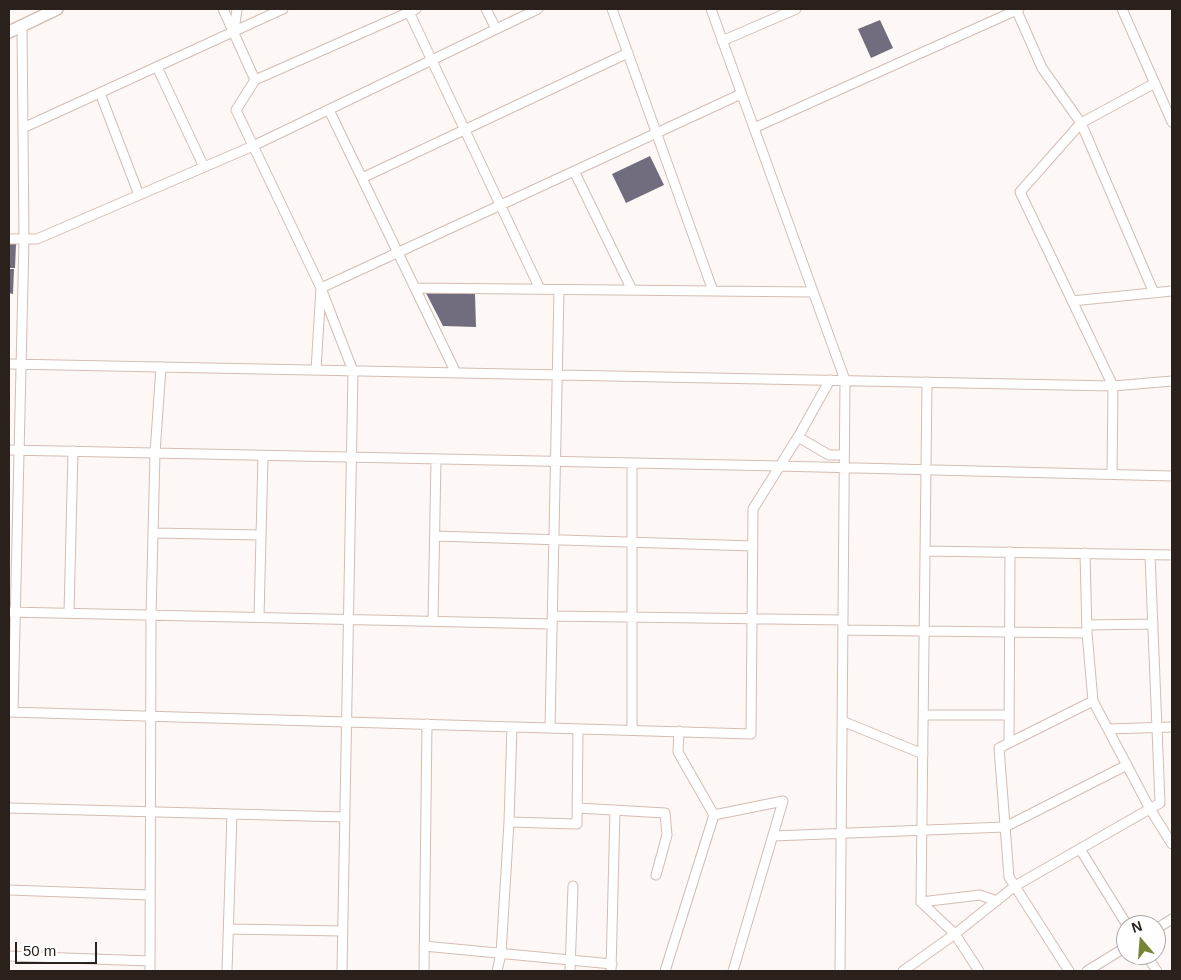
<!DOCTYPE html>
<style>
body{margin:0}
#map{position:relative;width:1181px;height:980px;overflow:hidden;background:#fdf8f6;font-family:Arial,sans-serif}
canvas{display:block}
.frame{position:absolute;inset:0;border:10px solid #2a211d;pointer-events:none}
.north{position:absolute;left:1116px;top:915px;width:50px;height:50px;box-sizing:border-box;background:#fff;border:1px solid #aaa6a5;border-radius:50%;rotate:342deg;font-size:14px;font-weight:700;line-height:20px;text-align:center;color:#2a211d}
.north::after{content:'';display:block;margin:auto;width:18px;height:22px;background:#768534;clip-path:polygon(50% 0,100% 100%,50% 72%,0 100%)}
.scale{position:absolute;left:15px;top:942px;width:82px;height:22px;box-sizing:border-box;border:2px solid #2a211d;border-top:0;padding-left:6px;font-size:15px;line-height:18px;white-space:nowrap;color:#2a211d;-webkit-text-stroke:4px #fff;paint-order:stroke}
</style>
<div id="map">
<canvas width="1181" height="980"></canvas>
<div class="frame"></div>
<div class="north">N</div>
<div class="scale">50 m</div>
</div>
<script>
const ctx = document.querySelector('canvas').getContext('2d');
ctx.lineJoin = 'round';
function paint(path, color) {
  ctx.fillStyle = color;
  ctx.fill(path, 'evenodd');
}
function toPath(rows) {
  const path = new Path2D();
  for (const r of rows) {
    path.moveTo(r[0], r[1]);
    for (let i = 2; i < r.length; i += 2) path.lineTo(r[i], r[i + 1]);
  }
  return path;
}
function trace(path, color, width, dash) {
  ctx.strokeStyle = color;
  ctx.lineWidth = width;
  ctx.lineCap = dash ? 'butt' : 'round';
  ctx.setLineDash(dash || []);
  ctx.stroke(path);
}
const building = toPath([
 [880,20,893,48,871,58,858,29],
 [650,156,664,185,626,203,612,174],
 [9,244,16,244,15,268,9,268],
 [9,269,14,269,13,294,9,293],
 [426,293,475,294,476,327,443,326]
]);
const minor = toPath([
 [223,9,255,80],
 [486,9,496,29],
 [612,9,713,291],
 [711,9,845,380,840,971],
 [1016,9,1042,68,1081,123,1020,192,1113,386,1112,474],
 [1122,9,1172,122],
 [409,12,540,289],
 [234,31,237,9],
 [722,41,796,9],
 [157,67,204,167],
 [100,93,139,195],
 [329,110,456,373],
 [23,128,283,9],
 [754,128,1019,9],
 [574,171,632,290],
 [362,178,628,53],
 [9,239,37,239,253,146,538,9],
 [416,288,813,292],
 [1154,293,1081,123,1155,83],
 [1072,301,1172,291],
 [9,364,1113,386,1172,381],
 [316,370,321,288,741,94],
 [927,382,921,902,955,934,979,971],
 [798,437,829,455,844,455],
 [9,450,779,466,1172,476],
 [153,533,261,535],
 [435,536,753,546],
 [925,551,1172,555],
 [1085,553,1087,633,1093,701,1150,809,1172,844],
 [9,612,552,624],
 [69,613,73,451],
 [552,616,843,620],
 [259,617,263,456],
 [433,621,436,459],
 [1087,625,1153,624],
 [843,630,1087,633],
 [9,712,751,734,753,509,798,437,830,380],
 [13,712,24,239,22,26],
 [924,715,1009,715],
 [842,721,923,754],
 [550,728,559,290],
 [1108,729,1172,727],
 [632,730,632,464],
 [1009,743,1010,552],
 [9,808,345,817],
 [578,808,665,813,667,835,656,875],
 [714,815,783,801,733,971],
 [509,822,577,824,578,729],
 [773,836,1005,827,1127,765],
 [1080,849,1127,925],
 [9,890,150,895],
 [921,902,980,895,997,901],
 [229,929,342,931],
 [1156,929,1172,919],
 [424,946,612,964],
 [1146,955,1157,971],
 [9,956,150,961],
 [150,971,151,615,155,453,161,367],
 [227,971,232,814],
 [342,971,353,371,321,288,236,110,255,80,416,9],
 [424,971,427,724],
 [497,971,501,954,509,822,512,727],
 [570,971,573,886],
 [611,971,615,810],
 [665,971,714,815,678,752,679,731],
 [903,971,955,934,1015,886,1160,803,1150,555],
 [1069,971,1009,877,999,748,1093,701],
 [1087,971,1126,947]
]);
const tertiary = toPath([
 [9,32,57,9]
]);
paint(building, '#726c7f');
trace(minor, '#d3bdb2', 11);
trace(tertiary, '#d3bdb2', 14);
trace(minor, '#fff', 9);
trace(tertiary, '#fff', 11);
</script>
